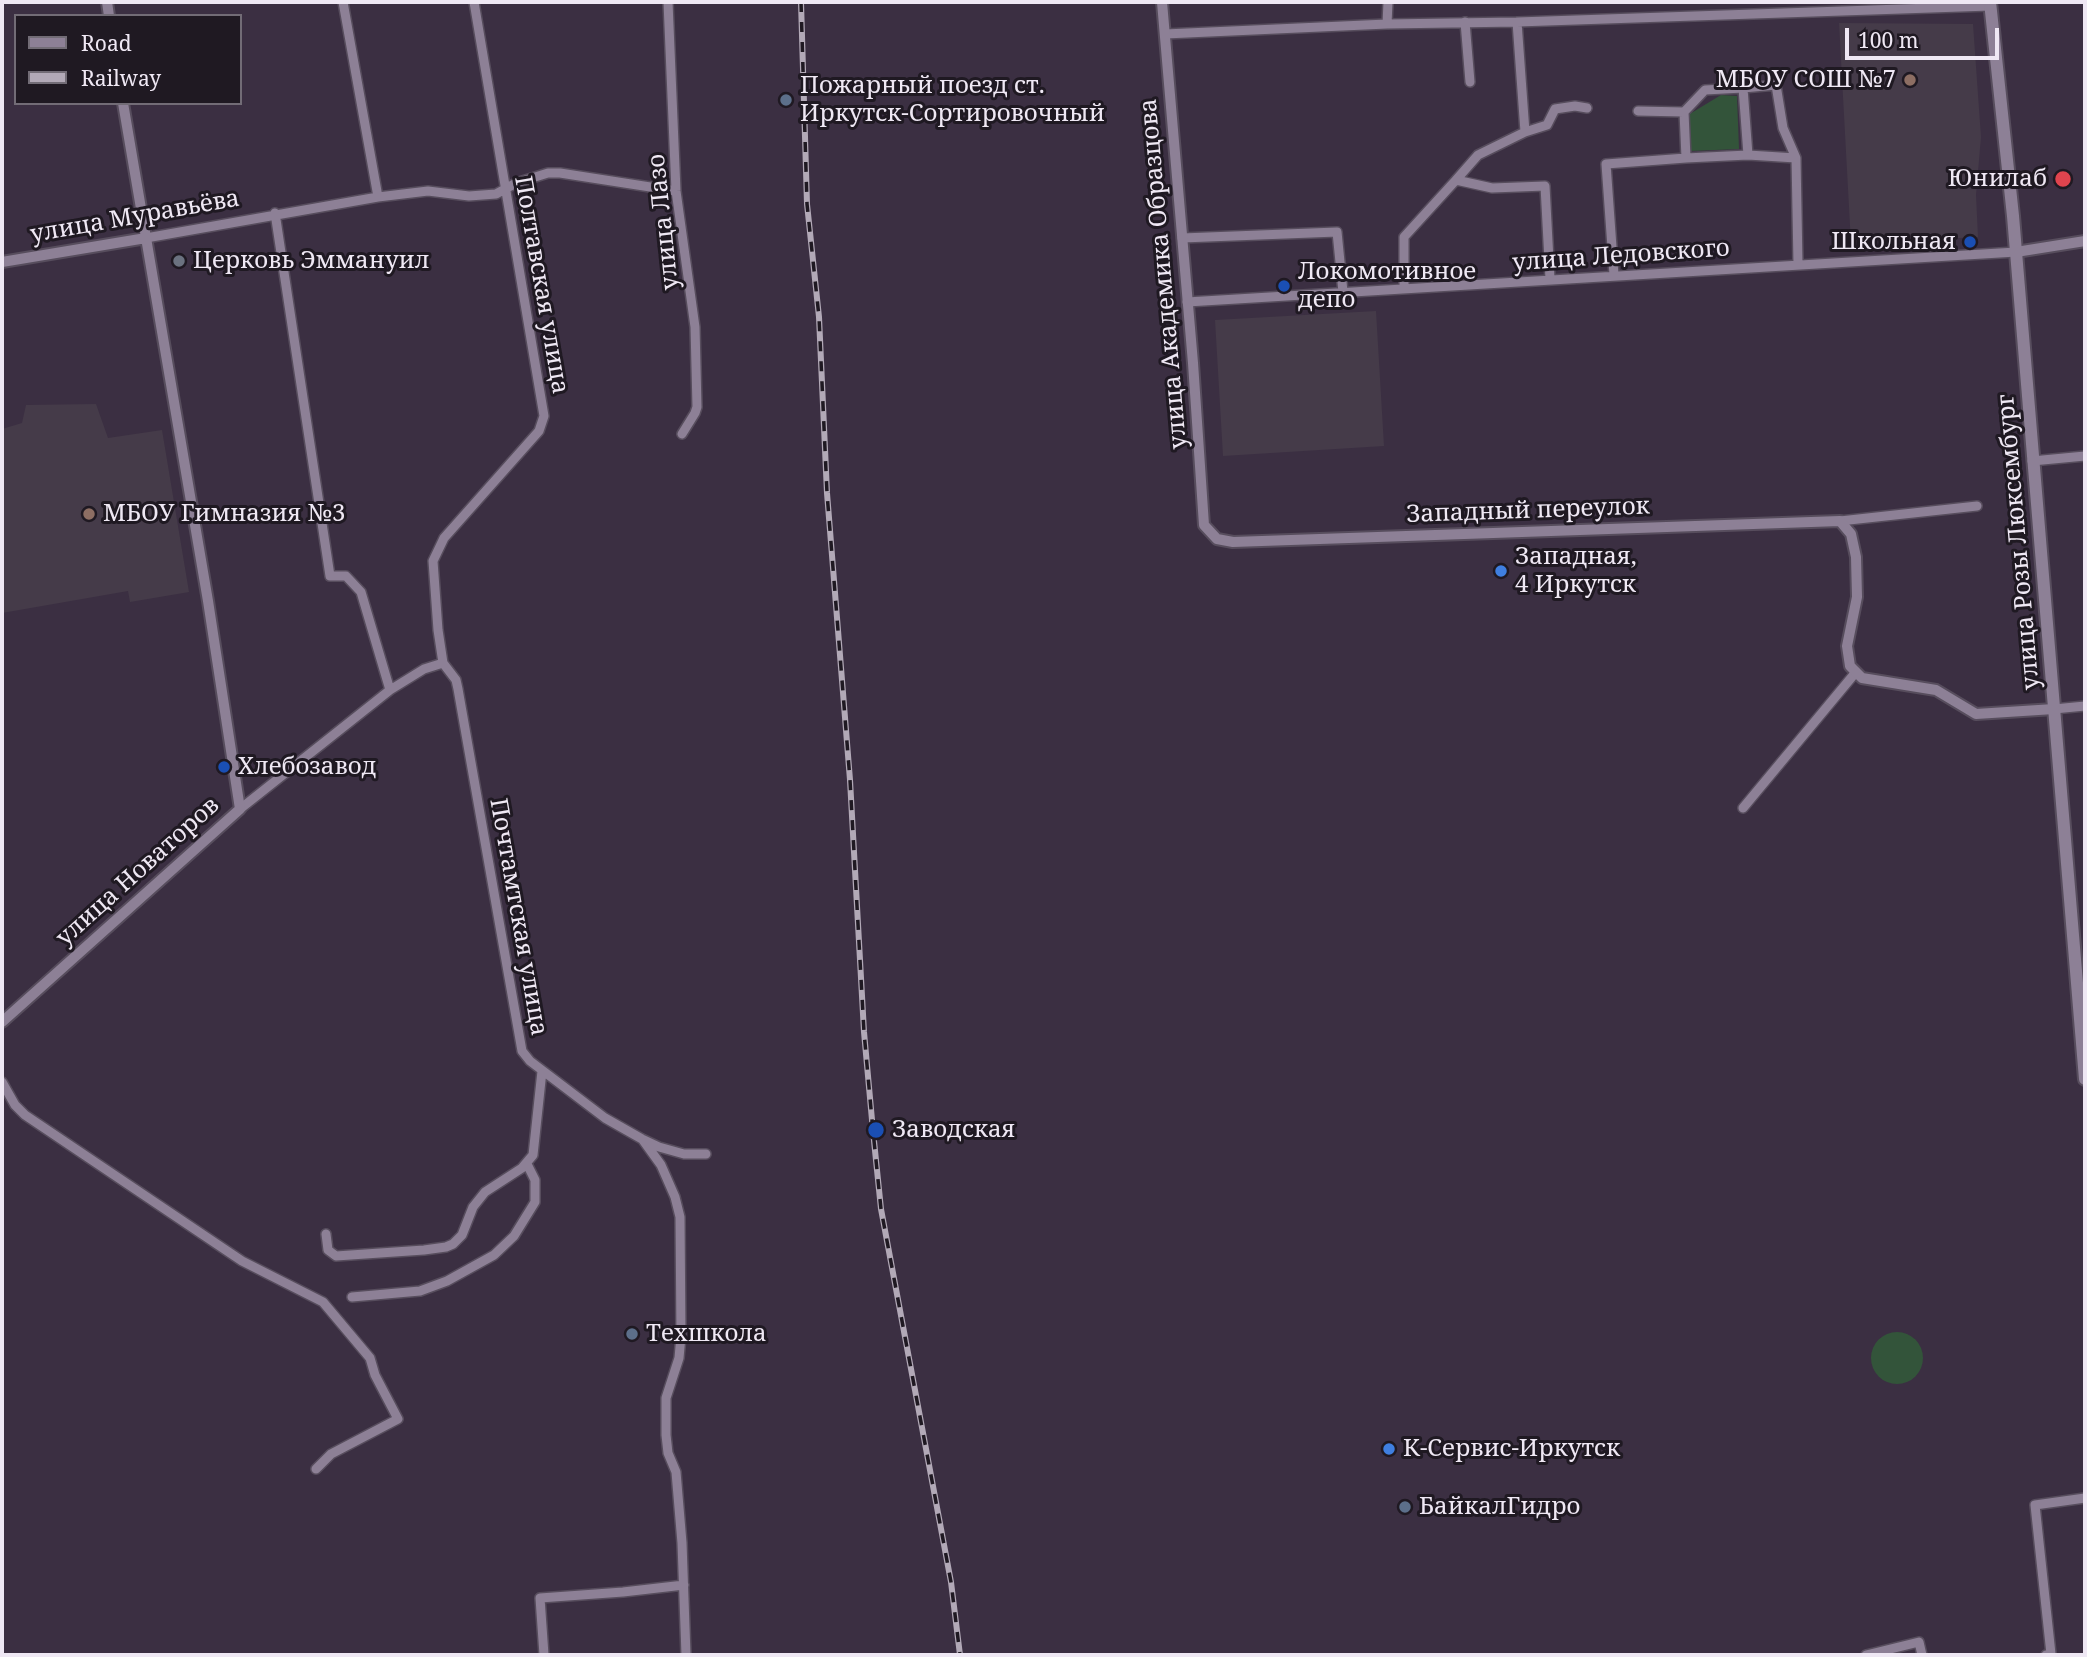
<!DOCTYPE html>
<meta charset="utf-8">
<style>
body{margin:0}
#map{position:relative;width:2087px;height:1657px;overflow:hidden;background:#3b2f42;font-family:"Noto Serif",serif}
canvas{display:block}
.frame{position:absolute;inset:0;border:4px solid #efe8f4;pointer-events:none}
.legend{position:absolute;left:14px;top:14px;width:228px;height:91px;box-sizing:border-box;background:#1f1922;border:2px solid #726c76;margin:0;padding:9px 12px;list-style:none;font-size:21px;color:#efe8f4}
.legend li{display:flex;align-items:center;gap:14px;height:35px}
.legend b{width:35px;border:2px solid #726c76}
.scale{position:absolute;left:1845px;top:28px;width:154px;height:32px;box-sizing:border-box;border:4px solid #efe8f4;border-top:0;padding-left:9px;font-size:21px;line-height:24px;white-space:nowrap;color:#efe8f4;-webkit-text-stroke:5px #1f1922;paint-order:stroke}
</style>
<div id="map">
<canvas width="2087" height="1657"></canvas>
<div class="frame"></div>
<ul class="legend">
<li><b style="height:9px;background:#8d8096"></b>Road</li>
<li><b style="height:9px;background:#b2a9b7"></b>Railway</li>
</ul>
<div class="scale">100 m</div>
</div>
<script>
const ctx = document.querySelector('canvas').getContext('2d');
ctx.lineJoin = 'round';
function paint(path, color) {
  ctx.fillStyle = color;
  ctx.fill(path, 'evenodd');
}
function toPath(rows) {
  const path = new Path2D();
  for (const r of rows) {
    if (r.length === 3) {
      path.moveTo(r[0] + r[2], r[1]);
      path.arc(r[0], r[1], r[2], 0, 2 * Math.PI);
      continue;
    }
    path.moveTo(r[0], r[1]);
    for (let i = 2; i < r.length; i += 2) path.lineTo(r[i], r[i + 1]);
  }
  return path;
}
function trace(path, color, width, dash) {
  ctx.strokeStyle = color;
  ctx.lineWidth = width;
  ctx.lineCap = dash ? 'butt' : 'round';
  ctx.setLineDash(dash || []);
  ctx.stroke(path);
}
function label(font, color, halo, rows, align = 'center') {
  ctx.font = font + ' "Noto Serif",serif';
  ctx.lineWidth = 6;
  ctx.setLineDash([]);
  ctx.textBaseline = 'middle';
  ctx.strokeStyle = halo;
  ctx.fillStyle = color;
  for (const [text, x, y, turn = 0] of rows) {
    ctx.save();
    ctx.translate(x, y);
    ctx.rotate((+turn || 0) * Math.PI / 180);
    ctx.textAlign = isNaN(turn) ? turn : align;
    if (halo) ctx.strokeText(text, 0, 0);
    ctx.fillText(text, 0, 0);
    ctx.restore();
  }
}
const education = toPath([
 [1839,23,1973,24,1981,137,1976,195,1978,237,1851,244],
 [1376,311,1384,446,1223,456,1215,320],
 [96,404,108,438,162,430,189,592,130,602,128,591,2,613,2,429,22,423,26,405]
]);
const green = toPath([
 [1721,95,1737,96,1739,149,1691,151,1688,115],
 [1897,1358,26]
]);
const minor = toPath([
 [343,2,378,197],
 [668,2,676,191,695,327,697,407,695,413,682,434],
 [1465,22,1470,82],
 [1517,22,1525,132,1547,125,1555,109,1575,106,1587,108],
 [1387,24,1388,2],
 [1165,34,1387,24,1517,22,1990,6],
 [1743,88,1776,85,1783,128,1796,158,1748,155],
 [1684,112,1705,90,1743,88,1748,155,1686,158],
 [1525,132,1478,155,1456,180,1492,188,1545,186,1550,279],
 [1796,158,1798,264],
 [275,213,330,576,346,576,361,592,390,690],
 [146,238,378,197,428,191,469,196,496,194,516,183,548,173,560,173,676,191],
 [1182,238,1337,232,1343,292],
 [1614,275,1606,164,1686,158,1684,112,1638,111],
 [1404,288,1404,237,1456,180],
 [1187,302,2016,252],
 [2032,461,2085,456],
 [1840,521,1977,506],
 [443,663,438,630,433,561,444,538,539,431,544,416,474,2],
 [443,663,456,680,458,689,522,1051,530,1061,605,1118,642,1139,659,1147,684,1154,706,1154],
 [2054,709,2085,706],
 [1743,808,1856,672],
 [240,809,390,690,424,669,443,663],
 [2,1082,15,1105,25,1115,242,1261,323,1302,370,1358,375,1375,398,1419,331,1454,316,1469],
 [643,1140,661,1165,675,1197,680,1217,681,1336,679,1358,666,1398,666,1435,668,1453,676,1472,682,1543,686,1655],
 [326,1234,328,1250,336,1256,424,1250,446,1247,453,1244,462,1235,473,1207,485,1192,522,1168,533,1155,542,1071],
 [352,1297,420,1291,447,1281,494,1255,514,1236,535,1202,535,1180,527,1164],
 [544,1655,540,1598,623,1592,684,1585],
 [1866,1655,1919,1642,1922,1655],
 [2046,1655,2051,1654,2035,1505,2085,1498]
]);
const tertiary = toPath([
 [107,2,109,16],
 [1162,2,1193,363,1204,525,1217,539,1233,542,1840,521,1851,534,1856,557,1857,597,1847,646,1850,666,1862,678,1936,690,1976,714,2054,709],
 [2016,252,2085,241],
 [2,262,146,238],
 [2,1022,240,809,208,601,123,103]
]);
const secondary = toPath([
 [1990,2,2013,216,2085,1079]
]);
const rail = toPath([
 [801,2,807,204,819,317,827,493,850,780,864,1032,873,1131,881,1209,951,1582,960,1655]
]);
const markers = [
 [1910,80,7,"#8d6e63"],
 [786,100,7,"#5c6f8a"],
 [2063,179,9,"#e0444e"],
 [1970,242,7,"#1a4fb4"],
 [179,261,7,"#6b7280"],
 [1284,286,7,"#1a4fb4"],
 [89,514,7,"#8d6e63"],
 [1501,571,7,"#3f7fe0"],
 [224,767,7,"#1a4fb4"],
 [876,1130,9,"#1a4fb4"],
 [632,1334,7,"#5c6f8a"],
 [1389,1449,7,"#3f7fe0"],
 [1405,1507,7,"#5c6f8a"]
];
const poiNames = [
 ["МБОУ СОШ №7",1896,80,"right"],
 ["Пожарный поезд ст.",800,86],
 ["Иркутск-Сортировочный",800,114],
 ["Юнилаб",2047,179,"right"],
 ["Школьная",1956,242,"right"],
 ["Церковь Эммануил",193,261],
 ["Локомотивное",1298,272],
 ["депо",1298,300],
 ["МБОУ Гимназия №3",103,514],
 ["Западная,",1515,557],
 ["4 Иркутск",1515,585],
 ["Хлебозавод",238,767],
 ["Заводская",892,1130],
 ["Техшкола",646,1334],
 ["К-Сервис-Иркутск",1403,1449],
 ["БайкалГидро",1419,1507]
];
const streetNames = [
 ["улица Муравьёва",135,217,-10],
 ["улица Лазо",664,222,-96],
 ["улица Ледовского",1621,256,-4],
 ["улица Академика Образцова",1164,274,-95],
 ["Полтавская улица",541,285,80],
 ["Западный переулок",1528,511,-2],
 ["улица Розы Люксембург",2019,542,-95],
 ["улица Новаторов",138,872,-42],
 ["Почтамтская улица",518,917,80]
];
paint(education, '#453b49');
paint(green, '#33543a');
trace(minor, '#574d5d', 12);
trace(tertiary, '#574d5d', 14);
trace(secondary, '#574d5d', 16);
trace(minor, '#8d8096', 9);
trace(tertiary, '#8d8096', 10);
trace(secondary, '#8d8096', 12);
trace(rail, '#b2a9b7', 6);
trace(rail, '#1f1922', 3.5, [10]);
for (const [x, y, r, color] of markers) {
  const dot = new Path2D();
  dot.arc(x, y, r, 0, 2 * Math.PI);
  ctx.fillStyle = color;
  ctx.fill(dot);
  trace(dot, '#1f1922', 2.5);
}
label('24px', '#efe8f4', '#1f1922', poiNames, 'left');
label('24px', '#efe8f4', '#1f1922', streetNames);
</script>
